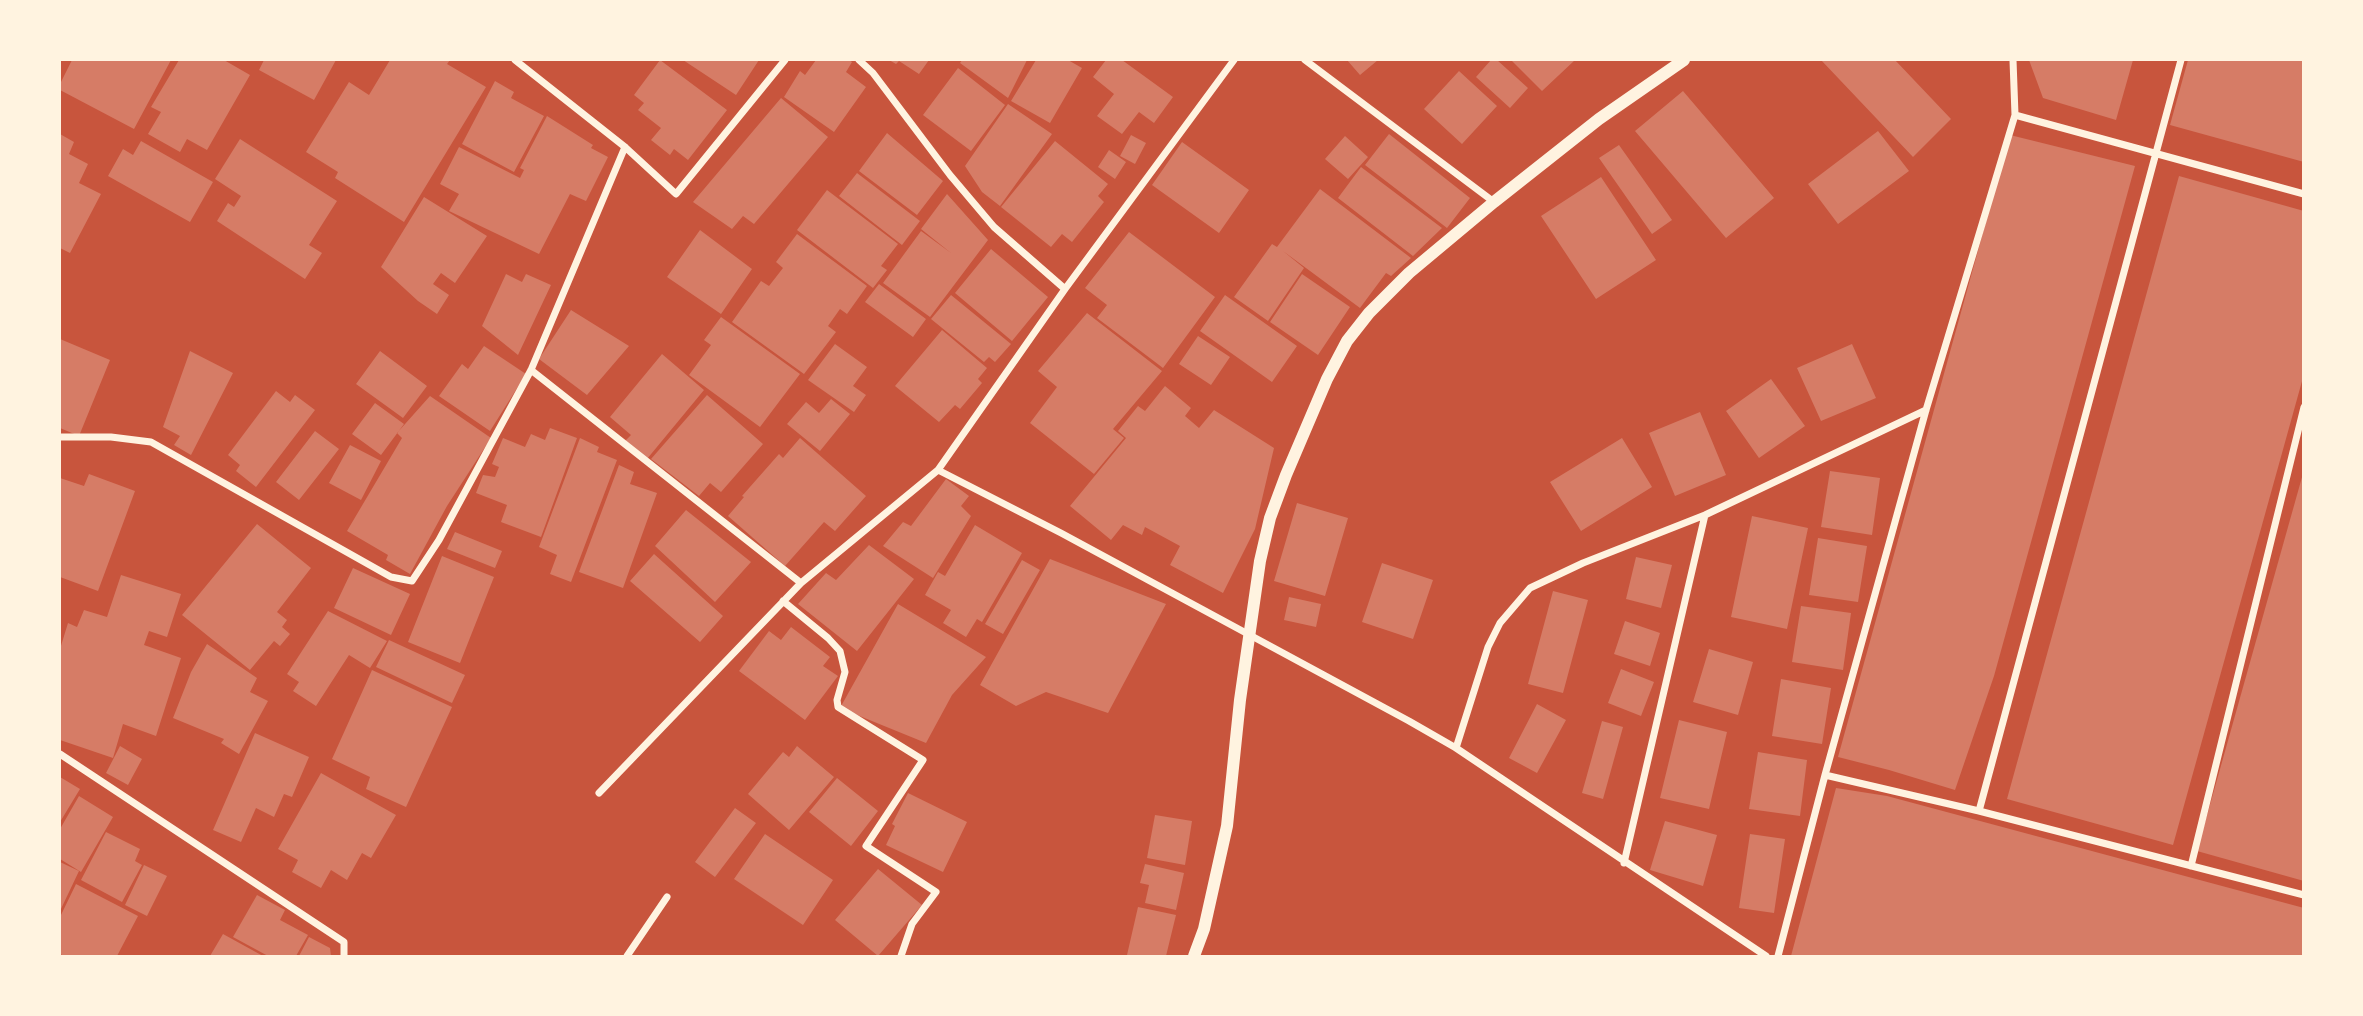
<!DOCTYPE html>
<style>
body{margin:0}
#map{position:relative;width:2363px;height:1016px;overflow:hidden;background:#c8553d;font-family:"Archivo Narrow",sans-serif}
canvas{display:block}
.frame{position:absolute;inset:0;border:61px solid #fff3e0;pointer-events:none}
</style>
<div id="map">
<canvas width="2363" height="1016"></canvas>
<div class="frame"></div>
</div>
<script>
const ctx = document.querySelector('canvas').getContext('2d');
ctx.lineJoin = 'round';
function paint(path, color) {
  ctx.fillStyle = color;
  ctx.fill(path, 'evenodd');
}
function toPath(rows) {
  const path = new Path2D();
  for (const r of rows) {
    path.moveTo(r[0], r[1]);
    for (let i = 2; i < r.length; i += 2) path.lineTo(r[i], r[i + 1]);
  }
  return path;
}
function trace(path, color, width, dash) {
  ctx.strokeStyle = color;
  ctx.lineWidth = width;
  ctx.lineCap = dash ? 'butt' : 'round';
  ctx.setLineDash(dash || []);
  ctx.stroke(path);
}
const building = toPath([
 [72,60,171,60,134,129,60,90,60,84],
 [179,60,224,60,250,75,207,150,187,139,180,152,148,134,161,112,151,107],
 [264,60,336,60,314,100,259,70],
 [390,60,450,60,447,64,486,87,404,222,335,178,338,172,306,152,349,82,369,95],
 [660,60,727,110,688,160,674,149,670,155,651,140,661,128,638,110,644,103,634,95],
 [683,60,759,60,736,95],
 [816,60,849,60,852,62,846,72,866,87,834,132,784,97,800,71,805,75],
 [889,60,929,60,919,74,899,61,896,64],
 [962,60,1027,60,1008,98,960,63],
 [1036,60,1068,60,1082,68,1050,123,1011,101],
 [1106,60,1122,60,1173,97,1154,123,1139,112,1122,134,1097,116,1114,94,1093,77],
 [1347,60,1378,60,1360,75],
 [1491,60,1497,60,1528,88,1510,108,1476,77],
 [1511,60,1575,60,1542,91],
 [1821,60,1895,60,1951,119,1913,157],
 [2029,60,2133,60,2116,120,2043,98],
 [2188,60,2304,60,2304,162,2170,125],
 [958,68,1005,105,971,151,923,115],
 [1459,71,1497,106,1462,144,1424,109],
 [495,81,514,92,511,98,544,116,514,172,462,144],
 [1683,91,1774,198,1726,238,1635,131],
 [781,98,828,137,754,224,743,216,732,229,693,202],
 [1008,104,1052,134,1000,206,982,192,965,166],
 [547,116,593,145,591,148,608,157,586,201,570,194,539,254,449,211,459,194,440,184,459,147,520,178,524,170,520,168],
 [1878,131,1909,171,1838,224,1808,184],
 [887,133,943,181,917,215,859,171],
 [60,134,74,142,69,154,88,164,79,183,101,194,70,253,60,248],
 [1389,134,1470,198,1447,228,1365,165],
 [1131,135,1146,143,1135,164,1120,156],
 [2010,135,2135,166,1994,676,1955,790,1889,770,1838,757],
 [1345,136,1368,157,1348,179,1325,159],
 [240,139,337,201,309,245,322,253,305,279,217,221,228,203,234,207,241,196,215,179],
 [141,141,213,182,190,222,108,176,123,149,133,155],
 [1055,141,1108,184,1098,196,1104,202,1072,242,1062,234,1051,247,1001,207],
 [1182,142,1249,190,1219,233,1152,185],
 [1619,145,1672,220,1652,234,1599,158],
 [1109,150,1126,162,1115,179,1098,167],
 [1361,167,1442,228,1413,256,1338,198],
 [857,173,920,221,902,245,839,196],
 [2179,176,2304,211,2304,374,2173,845,2007,799],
 [1601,177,1656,260,1596,299,1541,216],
 [1320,189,1411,258,1391,276,1386,273,1360,308,1283,251,1304,268,1268,321,1234,297,1272,244,1277,247],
 [827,190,898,244,881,266,887,270,873,288,797,230],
 [947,194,988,240,930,317,883,283,921,231,951,253,921,229],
 [424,197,487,236,455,283,441,273,433,284,449,295,437,314,418,301,381,267],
 [700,230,752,269,721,314,667,277],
 [1129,232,1215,297,1163,368,1097,318,1107,305,1085,288],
 [797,234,867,286,847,314,840,309,828,326,836,332,804,374,732,322,761,281,769,286,783,268,776,262],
 [991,249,1048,297,1012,341,955,293],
 [506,274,522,282,526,274,551,285,518,355,482,326],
 [1302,274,1350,307,1318,355,1270,322],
 [879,284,926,319,913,337,865,302],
 [951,295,1011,344,995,362,989,357,984,362,931,319],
 [1225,295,1297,346,1272,382,1200,331],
 [571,310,629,346,587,395,539,359],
 [1087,313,1162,371,1113,429,1124,438,1094,474,1030,423,1057,387,1038,371],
 [721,317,800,374,760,427,689,375,711,345,704,340],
 [942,330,987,368,978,379,982,383,960,409,955,405,939,422,895,386],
 [1198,336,1230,357,1211,385,1179,364],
 [60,339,110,360,79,436,60,428],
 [835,344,867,367,853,386,866,395,854,412,808,380],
 [1852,344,1876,398,1821,421,1797,368],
 [484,346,526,374,490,431,439,396,462,364,468,369],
 [190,351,233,373,191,455,174,445,180,436,163,427],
 [380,351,427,386,403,418,356,384],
 [662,354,704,390,647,459,624,442,631,435,610,417],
 [1771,379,1805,426,1759,458,1726,411],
 [1165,386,1191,408,1185,416,1199,428,1214,410,1274,448,1255,529,1223,593,1170,565,1180,546,1145,527,1142,535,1123,525,1111,540,1070,506,1126,438,1118,431,1138,406,1145,411],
 [276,391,290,402,295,395,315,410,256,487,236,471,240,465,228,455],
 [707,395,763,444,721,492,710,483,699,496,651,459],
 [430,396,491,438,447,506,410,574,386,560,388,555,347,531,402,438,397,433],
 [831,399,850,414,820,451,787,424,806,402,819,413],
 [375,403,404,424,381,455,352,434],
 [1700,412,1726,475,1675,496,1649,433],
 [550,428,577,438,541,537,501,522,507,505,476,493,483,475,495,477,499,467,492,464,503,438,525,447,531,434,545,440],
 [315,431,339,449,299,500,276,482],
 [580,438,599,447,597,452,617,460,571,582,550,574,557,555,539,547],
 [800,438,866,496,835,531,824,522,785,566,728,516,744,497,742,496,779,454,783,458],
 [1622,438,1652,487,1581,531,1550,482],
 [350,445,381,461,361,500,329,483],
 [619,465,634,472,630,484,657,493,623,588,579,572],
 [2304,470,2304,881,2197,851],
 [1830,471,1880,478,1872,535,1821,527],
 [89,474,135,491,98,591,60,577,60,478,84,486],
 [946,479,969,496,961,506,971,516,933,578,883,546,903,522,911,526],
 [1297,503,1348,518,1325,596,1274,581],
 [686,510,751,562,715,602,655,546],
 [1752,516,1808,528,1787,629,1731,617],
 [257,524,311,568,277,612,287,620,282,627,290,634,280,646,274,641,250,670,182,615],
 [975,525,1022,553,982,622,977,619,966,637,943,623,951,610,925,595,938,572,945,576],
 [455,532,502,551,495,568,447,549],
 [1818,538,1867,546,1858,602,1809,595],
 [869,545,914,579,857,651,798,604,826,573,836,580],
 [654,554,723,616,700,642,630,581],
 [442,556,494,577,460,663,408,642],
 [1636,557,1672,565,1661,608,1626,599],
 [1050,559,1166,604,1108,713,1046,692,1016,706,980,685],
 [1022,560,1040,570,1003,634,985,624],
 [1382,563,1433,580,1413,639,1362,622],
 [353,568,410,594,391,635,334,608],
 [121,575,181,594,167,637,149,631,144,645,181,658,156,736,123,724,113,758,60,740,60,649,68,623,77,627,84,610,107,617],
 [1553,591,1588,600,1563,693,1528,684],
 [1289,597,1321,604,1316,627,1284,620],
 [898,604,986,657,952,695,926,743,840,708],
 [1801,606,1851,613,1843,670,1792,662],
 [328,611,387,641,370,668,349,655,316,706,293,691,299,682,287,674],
 [1625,621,1660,633,1650,666,1614,654],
 [791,627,830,657,823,666,838,676,805,720,739,671,769,631,781,640],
 [389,640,465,675,452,703,376,667],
 [207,644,257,678,250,692,268,701,239,754,221,743,224,739,173,718,191,672],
 [1709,649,1753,662,1738,715,1693,702],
 [1621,669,1654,682,1641,716,1608,703],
 [372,670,452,707,406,807,366,789,370,777,332,759],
 [1781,679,1831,688,1822,744,1772,736],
 [1537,704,1566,720,1537,773,1509,758],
 [1679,720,1727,732,1709,809,1660,798],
 [1602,721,1623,727,1603,799,1582,793],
 [255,733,309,757,292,797,284,794,274,817,256,808,241,842,213,830],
 [120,746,142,759,128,785,106,773],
 [797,746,834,777,789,830,748,794,783,752,789,757],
 [1758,752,1807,760,1800,816,1749,809],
 [321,773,396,815,371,858,362,853,347,880,331,870,321,888,292,872,298,860,278,849],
 [60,777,80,789,60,822],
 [837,778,878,811,851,846,809,812],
 [1836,788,1887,796,2304,908,2304,956,1791,956],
 [908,793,967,822,943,872,886,845,895,826,892,824],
 [79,796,113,817,81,872,60,859,60,829],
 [735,808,756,823,715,877,695,862],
 [1155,815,1192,821,1185,865,1147,858],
 [1665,821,1717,835,1703,886,1650,870],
 [106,832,140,849,135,861,142,865,122,902,81,880],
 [765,834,833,880,803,925,734,879],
 [1750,834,1785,839,1774,913,1739,908],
 [60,862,79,871,60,911],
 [1145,864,1184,873,1176,910,1145,903,1149,885,1140,883],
 [144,865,167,876,147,916,125,905],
 [878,869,922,905,878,956,835,920],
 [76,884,138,916,117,956,64,956,60,954,60,917],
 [257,895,285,910,280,920,308,935,296,956,268,956,233,937],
 [1138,907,1176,915,1166,956,1127,955],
 [223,934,263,956,210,956],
 [309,937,330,948,331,956,299,956]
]);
const minor = toPath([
 [515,60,625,147,676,194,785,60],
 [859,60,873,73,950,175,994,227,1065,289],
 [1234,60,1065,289,938,470,1061,533,1409,721,1456,748,1766,956],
 [1305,60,1494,202],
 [2015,115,2304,194],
 [531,370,801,583],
 [60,437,111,437,151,442,391,577,412,581,439,540,531,370,625,147],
 [783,601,828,638,840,651,845,672,837,700,838,707,923,760,866,846,936,892,912,924,901,956],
 [1456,748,1488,647,1500,623,1530,588,1583,563,1705,515,1926,410],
 [60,754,344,942,344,956],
 [1825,775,1979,811,2304,895],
 [599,793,801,583,938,470],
 [1979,811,2181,60],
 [1624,863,1705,515],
 [2191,866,2304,407],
 [627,956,667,897],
 [1778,956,1825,775,1926,410,2015,115,2013,60]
]);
const tertiary = toPath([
 [1194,956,1204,929,1227,826,1240,700,1260,561,1270,518,1286,475,1327,379,1347,341,1369,313,1409,273,1494,202,1599,119,1684,60]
]);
paint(building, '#d67c66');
trace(minor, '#fff3e0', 7);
trace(tertiary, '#fff3e0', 12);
</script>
